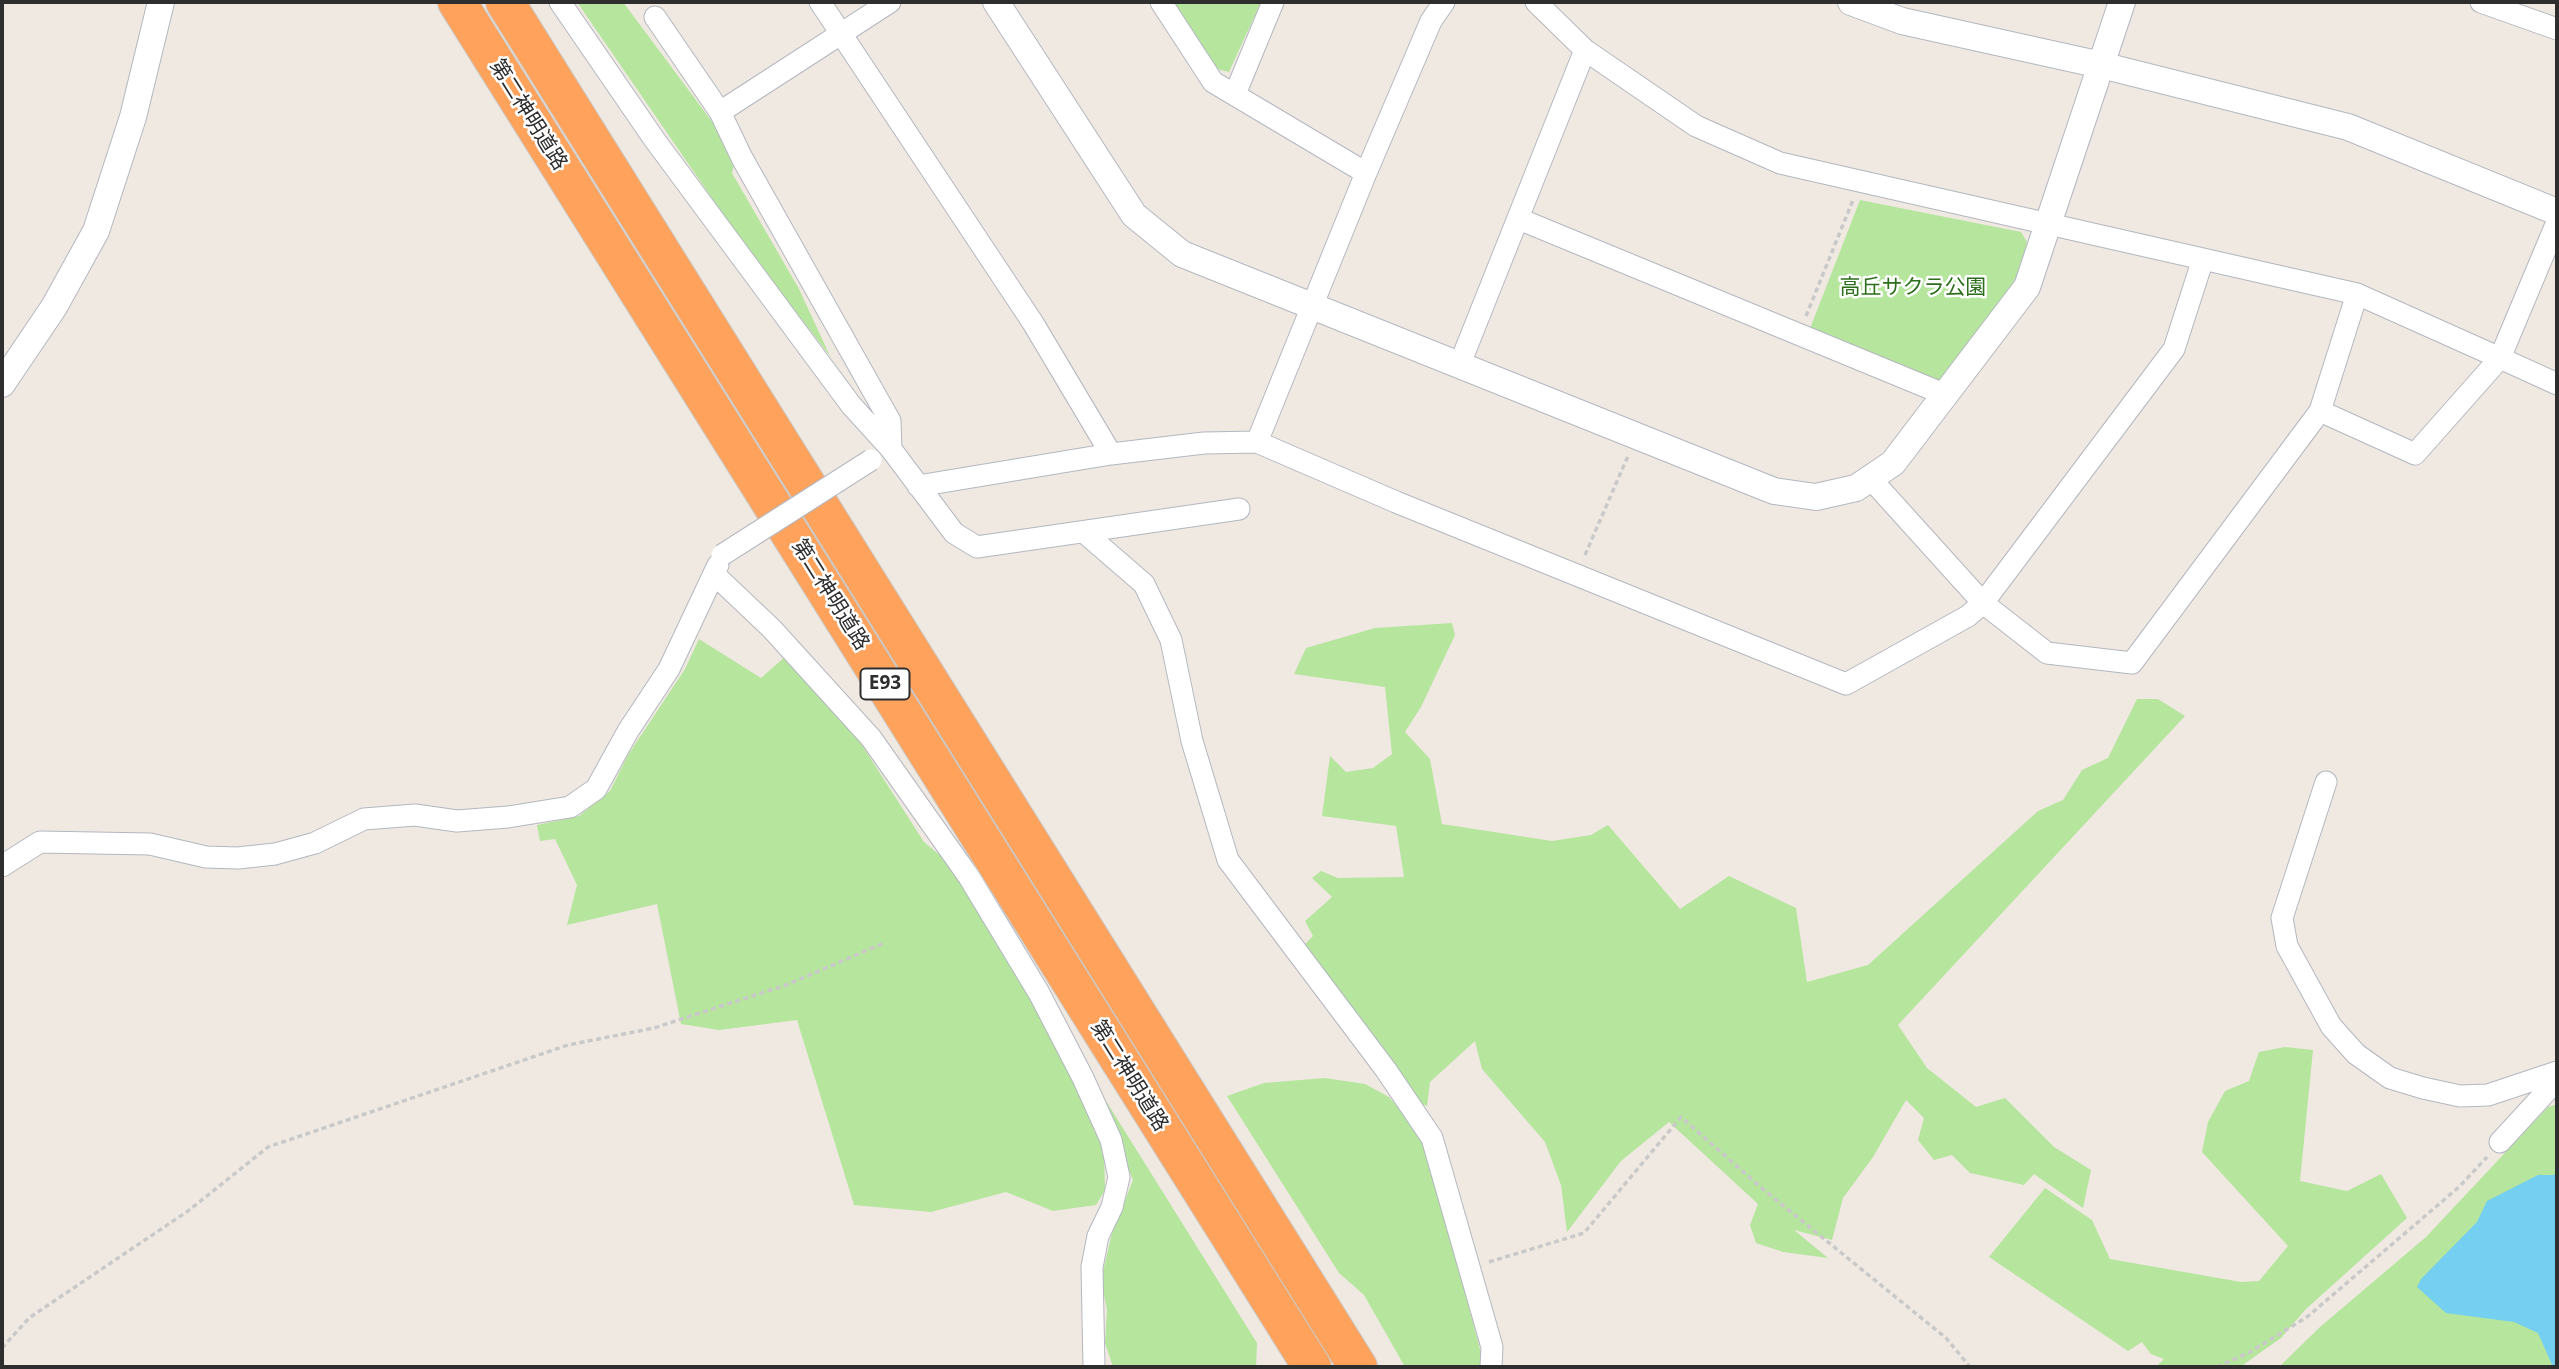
<!DOCTYPE html>
<meta charset="utf-8">
<style>
body{margin:0}
#map{position:relative;width:2559px;height:1369px;overflow:hidden;background:#efe9e1;font-family:"Open Sans",sans-serif}
canvas{display:block}
.frame{position:absolute;inset:0;border:4px solid #2e2e2e;pointer-events:none}
</style>
<div id="map">
<canvas width="2559" height="1369"></canvas>
<div class="frame"></div>
</div>
<script>
const ctx = document.querySelector('canvas').getContext('2d');
ctx.lineJoin = 'round';
function paint(path, color) {
  ctx.fillStyle = color;
  ctx.fill(path, 'evenodd');
}
function toPath(rows) {
  const path = new Path2D();
  for (const r of rows) {
    path.moveTo(r[0], r[1]);
    for (let i = 2; i < r.length; i += 2) path.lineTo(r[i], r[i + 1]);
  }
  return path;
}
function trace(path, color, width, dash) {
  ctx.strokeStyle = color;
  ctx.lineWidth = width;
  ctx.lineCap = dash ? 'butt' : 'round';
  ctx.setLineDash(dash || []);
  ctx.stroke(path);
}
function label(font, color, halo, rows, align = 'center') {
  ctx.font = font + ' "Open Sans","Noto Sans JP",sans-serif';
  ctx.lineWidth = 5;
  ctx.setLineDash([]);
  ctx.textBaseline = 'middle';
  ctx.strokeStyle = halo;
  ctx.fillStyle = color;
  for (const [text, x, y, turn = 0] of rows) {
    ctx.save();
    ctx.translate(x, y);
    ctx.rotate((+turn || 0) * Math.PI / 180);
    ctx.textAlign = isNaN(turn) ? turn : align;
    if (halo) ctx.strokeText(text, 0, 0);
    ctx.fillText(text, 0, 0);
    ctx.restore();
  }
}
const green = toPath([
 [577,2,623,2,716,127,734,164,732,173,799,289,830,356,747,249],
 [1174,2,1261,2,1229,72,1217,69],
 [1860,200,2021,232,2027,242,2021,266,2010,289,1945,379,1933,380,1809,331],
 [1452,623,1455,635,1421,707,1405,732,1430,759,1442,824,1552,841,1591,835,1608,825,1680,909,1729,876,1796,908,1807,982,1868,965,2038,811,2063,800,2082,770,2108,758,2137,699,2158,699,2185,716,1898,1025,1927,1068,1976,1107,2005,1098,2054,1147,2091,1170,2083,1208,2034,1174,2024,1185,1970,1173,1952,1155,1934,1160,1918,1140,1924,1118,1906,1100,1873,1157,1843,1198,1832,1240,1794,1230,1828,1258,1783,1252,1756,1243,1750,1225,1758,1204,1669,1122,1621,1161,1567,1232,1561,1185,1545,1142,1482,1069,1475,1041,1430,1082,1427,1106,1415,1102,1303,946,1313,936,1305,921,1332,897,1312,878,1321,871,1338,878,1404,877,1396,826,1322,816,1330,756,1346,772,1373,768,1392,754,1385,687,1294,674,1306,648,1375,628],
 [699,639,761,678,787,655,835,703,924,842,954,867,1020,974,1074,1079,1104,1149,1105,1190,1096,1205,1053,1211,1006,1192,931,1212,854,1205,797,1020,719,1030,681,1024,657,904,567,925,577,885,555,839,540,841,537,825,579,816,610,791,628,755,685,669],
 [2285,1047,2313,1050,2300,1181,2347,1191,2381,1174,2407,1218,2305,1310,2281,1338,2240,1367,2156,1367,2164,1359,2151,1354,2142,1342,2128,1351,1989,1257,2045,1188,2092,1220,2110,1259,2241,1282,2259,1281,2288,1246,2202,1152,2208,1122,2225,1091,2249,1081,2259,1052],
 [1091,1077,1257,1343,1256,1367,1113,1367,1105,1343,1107,1310,1101,1280,1112,1233,1133,1180],
 [1325,1078,1365,1084,1389,1097,1410,1121,1427,1149,1481,1353,1481,1367,1405,1367,1364,1295,1339,1273,1227,1096,1264,1083],
 [2557,1104,2557,1367,2279,1367,2320,1327,2426,1237,2548,1107]
]);
const water = toPath([
 [2557,1169,2557,1367,2553,1367,2538,1333,2514,1322,2446,1313,2417,1287,2421,1279,2477,1222,2487,1201,2538,1175,2554,1175]
]);
const path = toPath([
 [1806,316,1853,200],
 [1585,555,1628,456],
 [1489,1262,1584,1233,1681,1117,1764,1190,1946,1338,1970,1367],
 [2,1348,29,1318,188,1211,268,1147,568,1045,654,1028,786,985,884,943],
 [2217,1367,2250,1352,2307,1317,2459,1187,2487,1157]
]);
const minor = toPath([
 [560,2,654,139,851,405,891,449,954,533,977,547,1239,509],
 [820,2,1033,323,1111,454],
 [1161,2,1213,82,1366,173,1431,21,1444,2],
 [1536,2,1585,50,1696,126,1780,163,2357,294,2500,358,2557,222],
 [2481,2,2557,29],
 [655,17,720,112,742,158,890,421,891,449],
 [1235,94,1273,2],
 [720,112,890,2],
 [1519,219,1946,395],
 [1459,366,1585,50],
 [2320,411,2415,454,2500,358,2557,384],
 [1257,442,1366,173],
 [1870,478,1983,603,2047,653,2132,663,2320,411,2357,294],
 [918,486,1111,454,1204,443,1257,442,1396,502,1846,684,1968,616,1983,603,2174,349,2203,259],
 [1085,533,1144,584,1171,640,1192,741,1228,860,1386,1070,1432,1138,1492,1347,1491,1367],
 [714,574,772,629,871,738,969,877,1039,993,1083,1078,1111,1140,1119,1177,1112,1207,1098,1236,1092,1267,1094,1367],
 [2326,782,2282,918,2287,946,2331,1026,2356,1054,2390,1078,2423,1088,2460,1096,2488,1095,2557,1072],
 [2,866,40,842,150,844,206,857,238,858,275,854,315,843,364,819,415,815,457,821,508,817,570,807,596,789,628,731,669,669,718,565],
 [2500,1142,2557,1080]
]);
const tertiary = toPath([
 [996,2,1134,215,1182,254,1774,491,1816,497,1856,488,1893,463,2027,287,2122,2],
 [1851,2,1902,21,2101,65,2348,127,2557,212],
 [2,384,54,307,96,231,133,117,161,2]
]);
const motorway = toPath([
 [457,2,1312,1367],
 [505,2,1358,1367]
]);
const minorBridge = toPath([
 [722,555,871,460]
]);
const shields = [
 [885,684,49]
];
const shieldNames = [
 ["E93",885,684]
];
const streetNames = [
 ["第二神明道路",528,115,58],
 ["第二神明道路",830,595,58],
 ["第二神明道路",1129,1076,58]
];
const parkNames = [
 ["高丘サクラ公園",1913,288]
];
paint(green, '#b6e59e');
paint(water, '#75cff0');
trace(minor, '#b4b7c1', 23);
trace(tertiary, '#b4b7c1', 28);
trace(motorway, '#c9c9c9', 40);
trace(path, '#c9c9c9', 3.5, [5, 3.5]);
trace(minor, '#fff', 21);
trace(tertiary, '#fff', 26);
trace(motorway, '#ffa35c', 38);
trace(minorBridge, '#b4b7c1', 23, []);
trace(minorBridge, '#fff', 21);
for (const [x, y, w] of shields) {
  const box = new Path2D();
  box.roundRect(x - w / 2, y - 15.5, w, 31, 5);
  ctx.fillStyle = '#fff';
  ctx.fill(box);
  trace(box, '#2e2e2e', 2);
}
label('bold 19px', '#2e2e2e', null, shieldNames);
label('21px', '#2e2e2e', '#fff', streetNames);
label('21px', '#2c6e1b', '#fff', parkNames);
</script>
